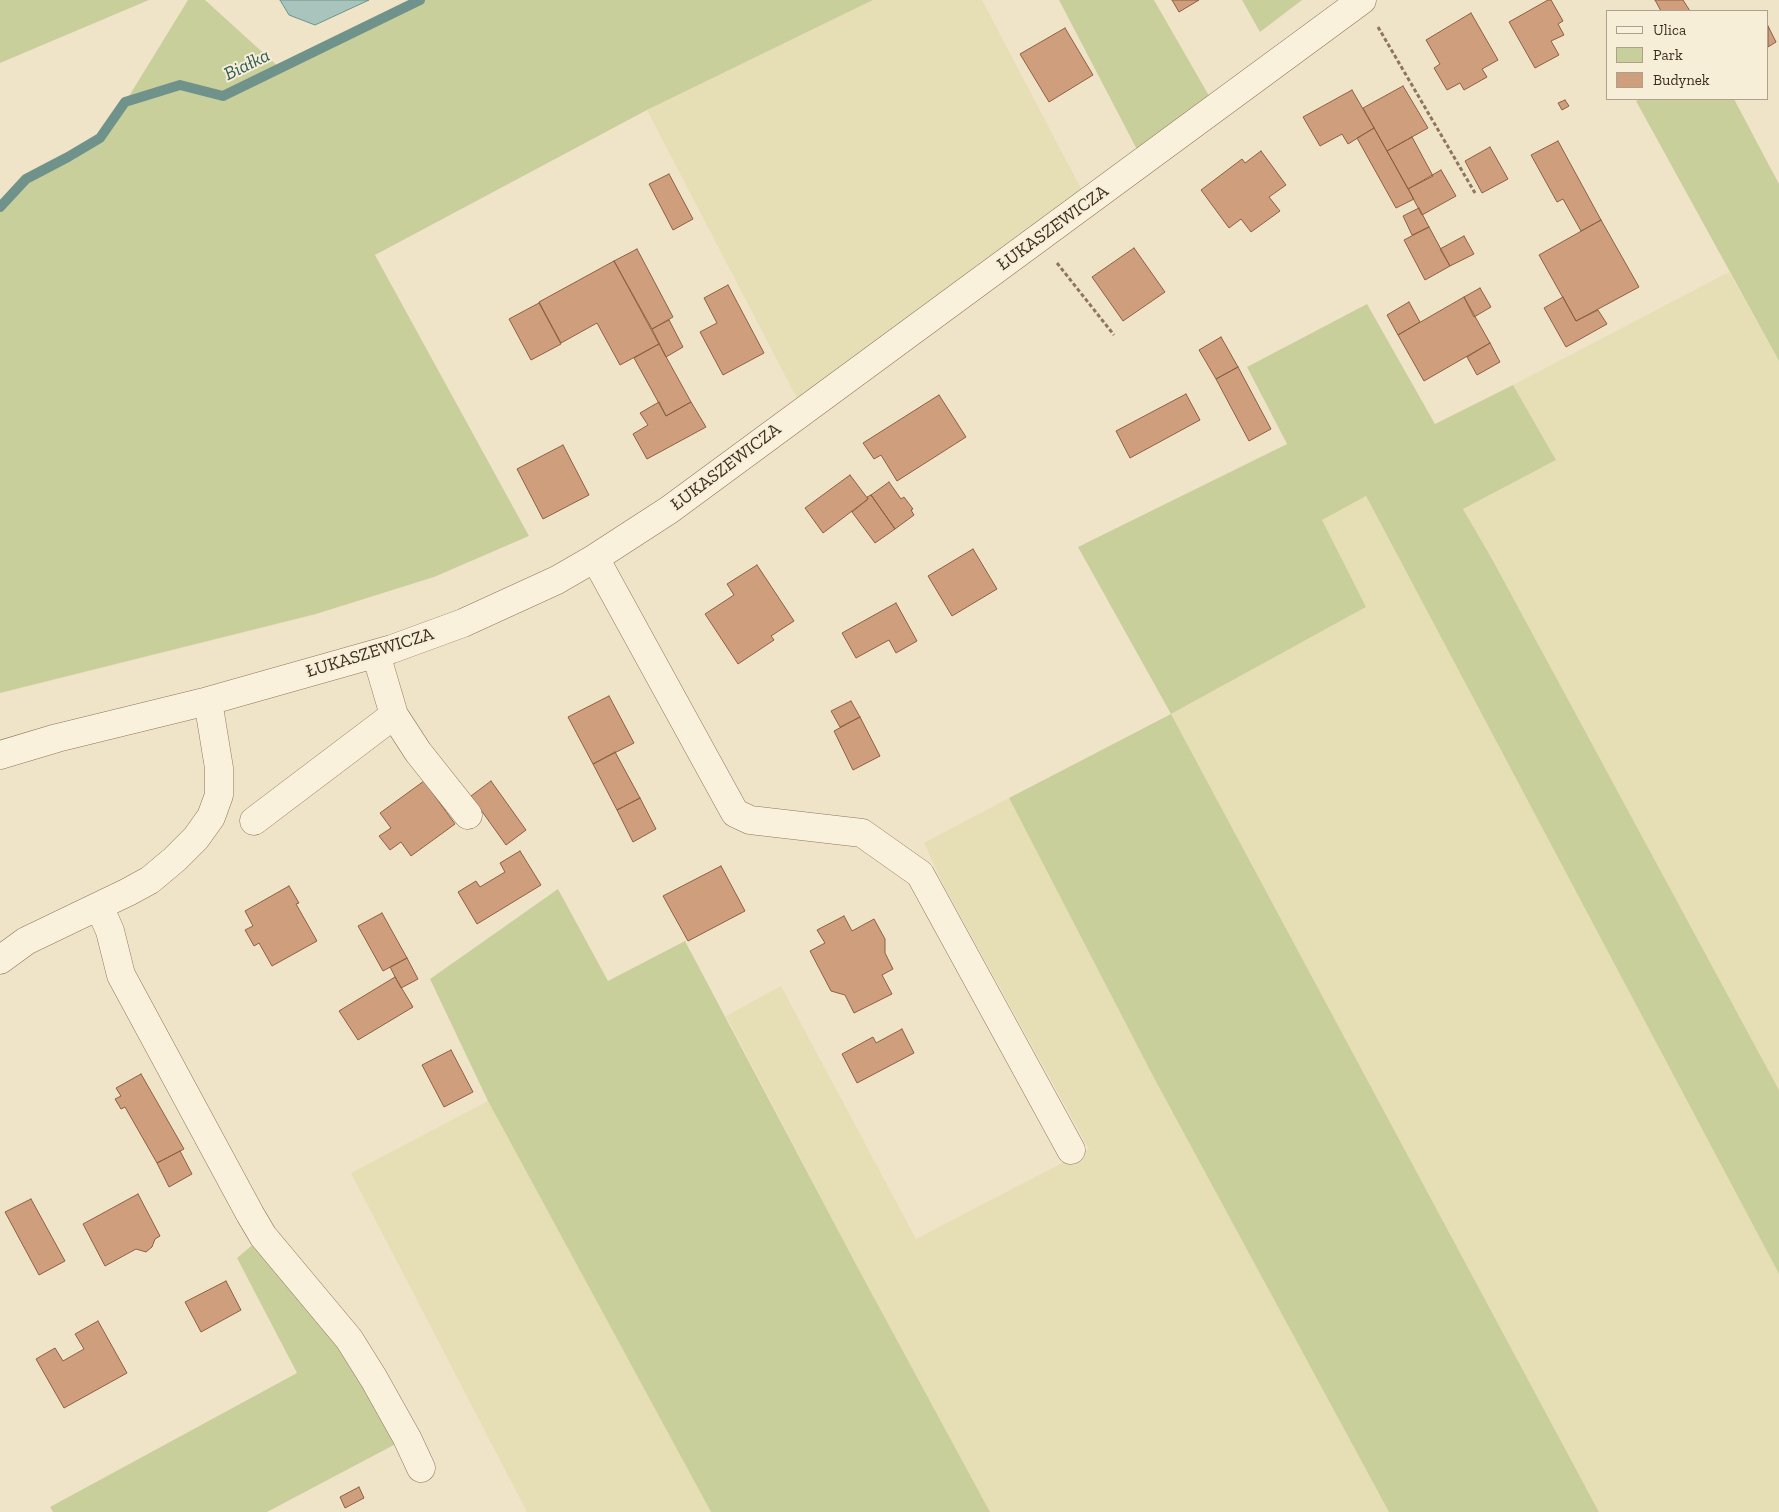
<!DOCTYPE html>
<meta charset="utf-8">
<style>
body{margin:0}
#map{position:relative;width:1779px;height:1512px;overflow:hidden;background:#f0e4c8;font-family:"Zilla Slab",serif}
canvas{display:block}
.legend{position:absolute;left:1606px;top:10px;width:162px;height:90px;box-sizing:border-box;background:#f7eed8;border:1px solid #ada18e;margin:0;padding:6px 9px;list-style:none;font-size:15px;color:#3d2e20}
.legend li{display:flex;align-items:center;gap:10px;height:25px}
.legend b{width:25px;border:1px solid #ada18e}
</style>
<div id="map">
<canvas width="1779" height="1512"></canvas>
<ul class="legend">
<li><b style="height:6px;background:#faf1dc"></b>Ulica</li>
<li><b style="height:14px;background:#c9cf9b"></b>Park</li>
<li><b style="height:14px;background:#cf9f7d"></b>Budynek</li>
</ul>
</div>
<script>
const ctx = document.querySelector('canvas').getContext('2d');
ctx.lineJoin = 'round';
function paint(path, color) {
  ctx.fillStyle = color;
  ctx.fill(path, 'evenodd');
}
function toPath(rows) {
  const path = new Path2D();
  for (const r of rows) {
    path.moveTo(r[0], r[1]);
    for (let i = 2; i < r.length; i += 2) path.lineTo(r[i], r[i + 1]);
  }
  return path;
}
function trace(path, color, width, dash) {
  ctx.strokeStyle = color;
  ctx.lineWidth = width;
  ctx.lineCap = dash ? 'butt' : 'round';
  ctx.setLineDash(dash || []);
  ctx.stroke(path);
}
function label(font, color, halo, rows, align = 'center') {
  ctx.font = font + ' "Zilla Slab",serif';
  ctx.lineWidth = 4;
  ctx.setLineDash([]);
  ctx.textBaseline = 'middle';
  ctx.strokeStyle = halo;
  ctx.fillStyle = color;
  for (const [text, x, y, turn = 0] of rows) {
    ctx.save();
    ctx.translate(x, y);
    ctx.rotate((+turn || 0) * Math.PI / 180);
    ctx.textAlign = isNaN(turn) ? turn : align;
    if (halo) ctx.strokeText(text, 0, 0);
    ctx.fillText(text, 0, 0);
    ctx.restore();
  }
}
const farmland = toPath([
 [873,0,982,0,1088,202,803,410,647,110],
 [1729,272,1779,361,1779,1090,1491,557,1463,509,1556,460,1513,385],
 [1366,496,1779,1274,1779,1512,1599,1512,1171,714,1366,607,1321,520],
 [1009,798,1154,1078,1389,1512,990,1512,858,1268,726,1016,781,986,916,1239,1089,1149,945,888,924,843],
 [488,1101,692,1476,711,1512,527,1512,351,1173]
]);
const green = toPath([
 [0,0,149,0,0,63],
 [188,0,205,0,281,69,420,0,873,0,647,110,375,255,529,536,434,577,316,614,0,693,0,207,26,179,68,157,100,138,115,119],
 [1059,0,1154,0,1216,108,1143,161],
 [1242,0,1302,0,1260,32],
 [1641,99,1734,99,1779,184,1779,361,1636,101],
 [1367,304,1435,424,1513,385,1556,460,1463,509,1491,557,1779,1090,1779,1274,1366,496,1322,520,1366,607,1171,714,1599,1512,1389,1512,1154,1078,1009,798,1171,714,1078,547,1287,444,1247,367],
 [558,889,608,981,685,941,858,1268,990,1512,711,1512,488,1101,430,979],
 [263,1236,407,1438,267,1512,53,1512,50,1507,297,1373,237,1258]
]);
const water = toPath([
 [280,0,369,0,315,25,289,15,280,0]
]);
const stream = toPath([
 [0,207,26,179,68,157,100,138,125,102,180,85,223,96,420,0]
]);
const building = toPath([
 [1172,0,1199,0,1179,12,1172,0],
 [1548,0,1551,0,1563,21,1558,24,1564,35,1551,41,1559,55,1535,68,1509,22,1548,0],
 [1655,0,1683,0,1690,11,1661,11,1655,0],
 [1471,13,1498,60,1482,69,1487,77,1464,90,1460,83,1447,90,1434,68,1440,64,1426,40,1471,13],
 [1768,26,1776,42,1768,47,1768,26],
 [1065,28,1093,75,1049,102,1020,54,1065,28],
 [1403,86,1428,128,1387,151,1363,108,1403,86],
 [1352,90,1374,128,1348,144,1342,134,1320,146,1303,117,1352,90],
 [1565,100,1569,106,1562,110,1558,103,1565,100],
 [1374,128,1414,199,1396,208,1357,138,1374,128],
 [1412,137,1433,176,1408,189,1387,151,1412,137],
 [1558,141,1601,220,1581,231,1563,199,1557,202,1531,155,1558,141],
 [1490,147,1508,179,1482,193,1465,161,1490,147],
 [1261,151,1286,185,1269,197,1280,211,1251,232,1241,219,1229,228,1201,190,1242,159,1245,163,1261,151],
 [1441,170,1456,196,1422,215,1408,189,1441,170],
 [669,174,693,219,673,230,649,184,669,174],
 [1419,208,1429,227,1412,235,1403,216,1419,208],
 [1601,220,1639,287,1576,321,1539,255,1601,220],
 [1429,227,1450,266,1425,280,1404,240,1429,227],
 [1464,236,1474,254,1450,266,1440,249,1464,236],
 [1134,248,1165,292,1123,321,1092,277,1134,248],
 [637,249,673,317,652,329,614,261,637,249],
 [614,261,659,344,620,365,597,323,561,343,539,302,614,261],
 [728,285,764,353,723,375,700,332,717,323,704,298,728,285],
 [1480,288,1491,307,1474,317,1464,297,1480,288],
 [1464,297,1490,343,1424,381,1398,335,1464,297],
 [1563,297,1576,321,1598,310,1607,324,1566,347,1544,308,1563,297],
 [1409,302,1420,322,1398,335,1387,315,1409,302],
 [539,303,561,344,531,360,509,319,539,303],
 [669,320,683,347,666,357,652,329,669,320],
 [1221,337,1238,367,1216,379,1199,350,1221,337],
 [1490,343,1500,362,1477,375,1467,357,1490,343],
 [659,344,691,402,666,416,634,358,659,344],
 [1238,367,1271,429,1249,441,1216,379,1238,367],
 [1186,394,1200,420,1130,458,1116,431,1186,394],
 [939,395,966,437,897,481,881,455,874,459,863,443,939,395],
 [659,402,666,416,691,402,706,427,647,459,633,434,648,425,640,413,659,402],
 [563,445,589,495,543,519,517,469,563,445],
 [850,475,868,499,823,533,805,508,850,475],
 [889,482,901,499,904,497,913,509,911,510,914,515,895,529,871,495,889,482],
 [871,495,895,529,875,543,852,512,868,499,867,497,871,495],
 [973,549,997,589,952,616,928,576,973,549],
 [757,565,794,621,771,636,774,640,738,664,705,614,734,595,727,584,757,565],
 [896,603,917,641,896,653,889,640,856,658,842,633,896,603],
 [609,696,634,743,593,764,568,717,609,696],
 [851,701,860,717,840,727,831,711,851,701],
 [860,717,880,756,853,770,834,731,860,717],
 [615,752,640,798,617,810,593,764,615,752],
 [424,781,455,824,411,856,401,842,390,850,379,836,391,828,380,813,424,781],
 [491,781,526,830,506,845,471,796,491,781],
 [640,798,656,829,633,842,617,810,640,798],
 [520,851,541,885,477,924,458,892,476,881,480,887,505,872,500,863,520,851],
 [721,866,745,911,688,941,663,896,721,866],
 [289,886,299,903,296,904,317,941,272,966,259,943,254,946,245,930,253,926,245,911,289,886],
 [382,913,407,958,383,971,358,926,382,913],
 [844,916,852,931,874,919,885,939,885,953,893,969,882,975,892,994,854,1013,845,995,831,991,810,951,825,943,817,930,844,916],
 [407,958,418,979,401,988,390,967,407,958],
 [395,977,413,1007,358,1040,339,1011,395,977],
 [902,1029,914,1053,857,1083,842,1054,873,1037,876,1043,902,1029],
 [451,1050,473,1092,444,1107,422,1065,451,1050],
 [141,1074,184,1149,157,1163,125,1107,121,1109,115,1099,121,1096,116,1088,141,1074],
 [180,1151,192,1174,169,1187,157,1163,180,1151],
 [138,1194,160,1236,155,1239,152,1247,146,1252,136,1249,105,1266,83,1224,138,1194],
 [31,1199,65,1261,39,1275,5,1212,31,1199],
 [226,1281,241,1310,201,1332,185,1302,226,1281],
 [98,1321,127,1373,64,1408,36,1359,55,1348,63,1361,84,1349,75,1334,98,1321],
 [359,1487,364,1498,345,1508,340,1497,359,1487]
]);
const path = toPath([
 [1378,27,1475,193],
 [1057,263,1114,335]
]);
const minor = toPath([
 [595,558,735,813,750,820,862,833,920,874,1071,1150],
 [394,715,418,752,468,815],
 [0,755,57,738,208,701,392,649,463,623,557,580,595,558,669,510,1362,0],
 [254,821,394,715,376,654],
 [99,906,110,931,121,975,250,1214,263,1236,349,1339,374,1379,407,1438,421,1468],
 [0,960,26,941,128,892,150,880,175,859,196,838,211,817,219,795,219,768,208,701]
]);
const streetNames = [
 ["ŁUKASZEWICZA",1053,228,-36],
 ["ŁUKASZEWICZA",726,467,-37],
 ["ŁUKASZEWICZA",370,653,-17]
];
const waterNames = [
 ["Białka",247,65,-26]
];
paint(farmland, '#e6deb5');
paint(green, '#c9cf9b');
paint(water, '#a9c4bc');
trace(water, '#6f938a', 1);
trace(stream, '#6f938a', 10);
paint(building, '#cf9f7d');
trace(building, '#8d5f41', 1);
trace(minor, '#8d765c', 29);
trace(path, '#8d765c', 3, [4, 2.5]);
trace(minor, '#faf1dc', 28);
label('18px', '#3d2e20', '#f7eed8', streetNames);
label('italic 19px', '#2f5d5a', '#f7eed8', waterNames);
</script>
